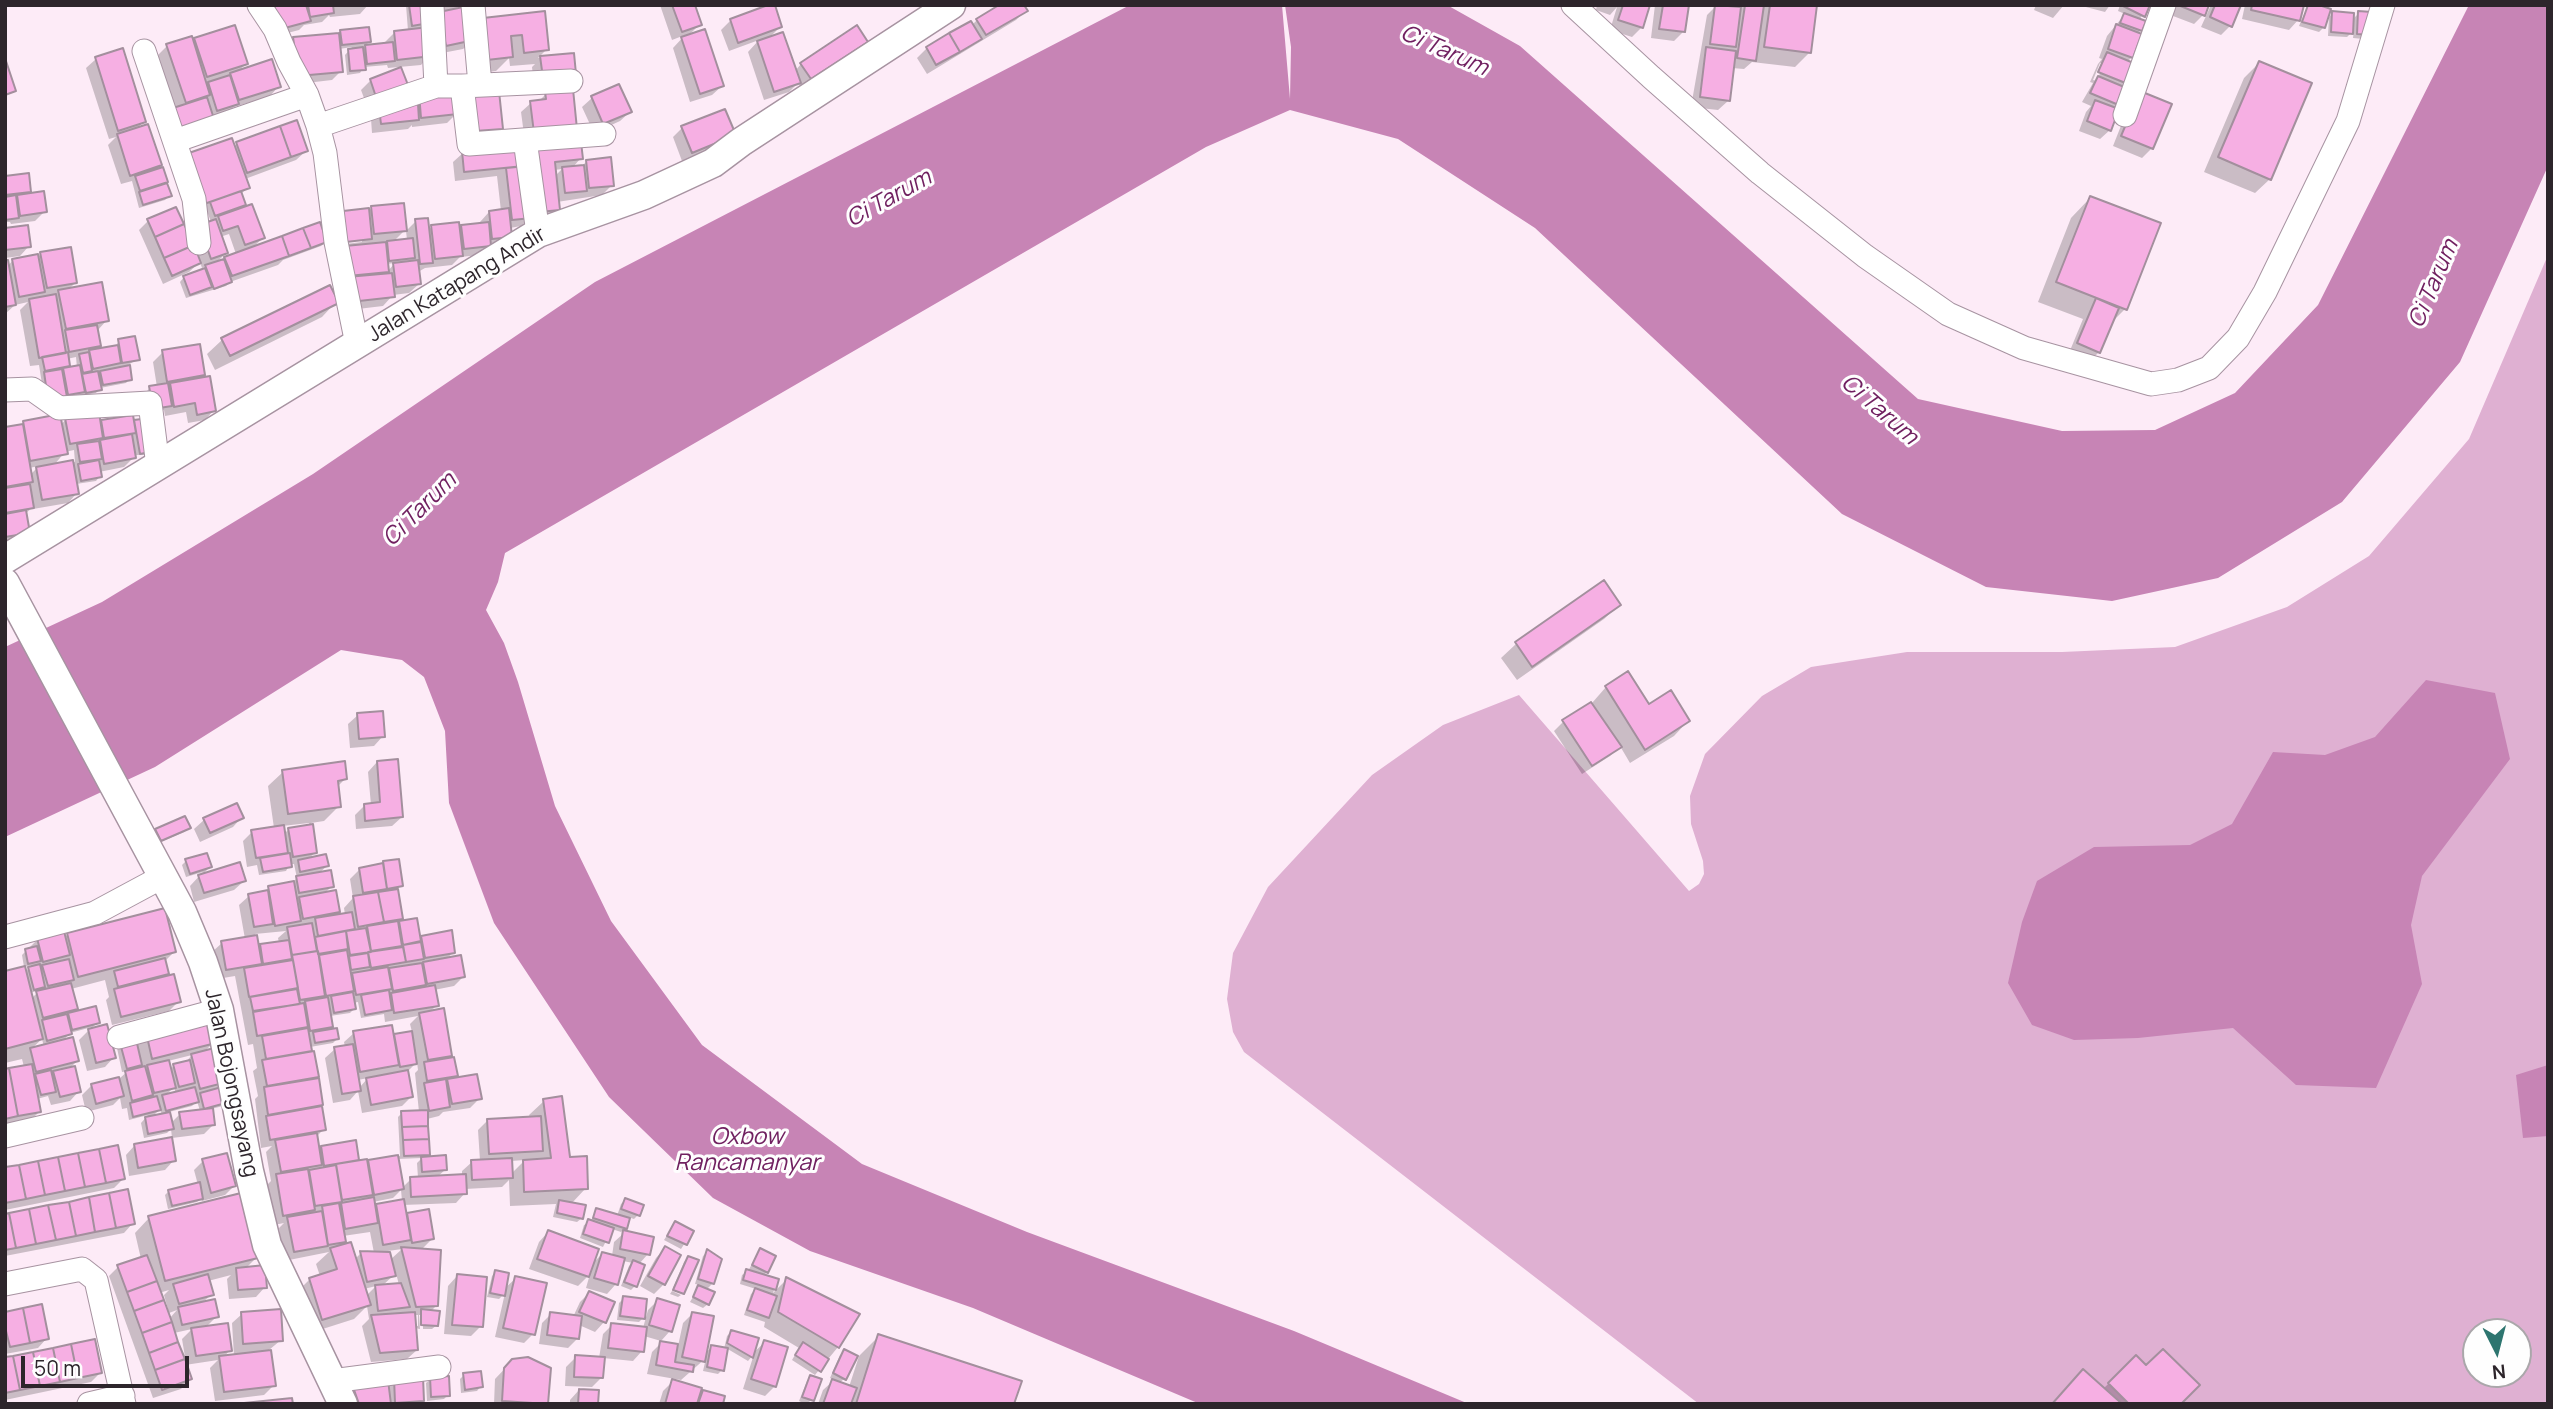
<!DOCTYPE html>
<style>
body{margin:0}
#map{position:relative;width:2553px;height:1409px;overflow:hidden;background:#fdebf7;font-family:Manrope,sans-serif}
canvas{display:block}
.frame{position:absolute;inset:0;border:7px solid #2d252b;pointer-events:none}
.north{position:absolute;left:2462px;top:1318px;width:70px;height:70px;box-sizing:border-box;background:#fefefe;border:2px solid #aaa7aa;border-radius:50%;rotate:174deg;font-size:19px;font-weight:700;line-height:28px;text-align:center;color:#2d252b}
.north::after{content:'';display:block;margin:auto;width:24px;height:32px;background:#2d756f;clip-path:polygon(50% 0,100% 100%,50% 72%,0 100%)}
.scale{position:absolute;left:21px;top:1356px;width:168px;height:32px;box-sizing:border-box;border:4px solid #2d252b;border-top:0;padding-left:9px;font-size:21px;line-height:24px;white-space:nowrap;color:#2d252b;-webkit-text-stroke:5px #fefefe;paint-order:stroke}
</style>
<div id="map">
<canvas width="2553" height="1409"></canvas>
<div class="frame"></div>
<div class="north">N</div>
<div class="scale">50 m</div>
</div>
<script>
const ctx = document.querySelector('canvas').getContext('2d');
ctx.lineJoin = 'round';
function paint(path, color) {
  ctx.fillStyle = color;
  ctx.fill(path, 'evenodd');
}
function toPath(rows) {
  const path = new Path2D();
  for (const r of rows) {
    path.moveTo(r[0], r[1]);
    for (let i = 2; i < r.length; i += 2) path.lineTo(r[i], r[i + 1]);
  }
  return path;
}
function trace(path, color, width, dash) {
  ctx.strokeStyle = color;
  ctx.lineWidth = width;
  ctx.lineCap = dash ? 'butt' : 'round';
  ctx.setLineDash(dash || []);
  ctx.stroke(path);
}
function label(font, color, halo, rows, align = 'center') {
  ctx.font = font + ' Manrope,sans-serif';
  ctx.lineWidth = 6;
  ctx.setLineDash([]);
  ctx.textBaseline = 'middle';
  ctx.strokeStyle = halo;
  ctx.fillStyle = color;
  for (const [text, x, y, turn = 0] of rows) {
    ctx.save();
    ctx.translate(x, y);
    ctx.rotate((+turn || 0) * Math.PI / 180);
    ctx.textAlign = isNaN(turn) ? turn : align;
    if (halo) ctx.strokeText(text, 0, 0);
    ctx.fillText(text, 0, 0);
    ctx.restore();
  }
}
const green = toPath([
 [2548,255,2548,1404,1699,1404,1244,1052,1233,1032,1227,999,1233,953,1268,887,1372,775,1443,725,1519,695,1689,891,1699,884,1704,874,1703,861,1691,824,1690,796,1705,754,1762,696,1811,667,1907,652,2062,652,2175,647,2287,607,2369,556,2469,439],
 [2476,1332,2518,1332,2518,1374,2476,1374]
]);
const water = toPath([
 [1130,5,1282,5,1290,99,1291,47,1285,5,1447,5,1520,46,1918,399,2062,431,2155,430,2235,393,2318,305,2469,5,2548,5,2548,166,2460,362,2342,502,2218,578,2112,601,1986,587,1842,514,1535,228,1398,139,1290,110,1206,147,505,553,498,582,486,610,504,643,518,682,555,806,611,921,702,1045,862,1164,1027,1232,1294,1331,1469,1404,1200,1404,973,1308,810,1251,713,1198,609,1097,494,923,449,803,445,731,424,677,402,660,341,650,155,767,5,837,5,647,102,602,313,474,595,282],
 [2426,680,2495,693,2510,759,2422,876,2411,925,2422,984,2376,1088,2296,1085,2233,1028,2138,1038,2074,1040,2032,1025,2008,983,2022,922,2037,881,2094,847,2190,845,2232,824,2273,752,2325,755,2375,737],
 [2548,1065,2548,1136,2523,1138,2516,1075]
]);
const shadow = toPath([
 [268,5,368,5,360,14,330,17,329,15,322,22,304,25,299,30,272,37],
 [406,5,424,5,430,55,421,65,388,68,387,65,364,67,360,73,347,75,345,55,352,47,339,49,341,71,332,80,289,85,285,49,294,39,339,34,341,32,369,42,364,47,385,45,385,42,395,32,408,31],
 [429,5,459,5,454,11,471,32,543,13,547,49,538,58,572,54,534,86,532,67,535,64,510,66,509,58,496,71,473,74,470,43,463,49,437,54],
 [660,5,693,5,700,24,687,37,722,86,712,95,690,102,673,48,685,35,672,40],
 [1597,5,1649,5,1642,27,1632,37,1610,30,1617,7,1610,15,1596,10],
 [1655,5,1687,5,1683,32,1674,41,1651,38],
 [1738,5,1815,5,1810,52,1795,67,1752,62,1744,69,1732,68,1728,101,1718,110,1691,107,1707,15,1716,6,1737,8],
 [2036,5,2064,5,2053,18,2034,10],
 [2110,5,2105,12,2082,6,2082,5],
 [2120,5,2150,5,2139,20,2141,30,2137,34,2132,57,2127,62,2134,65,2110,130,2100,139,2079,131,2086,112,2091,106,2082,102,2093,83,2090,82,2098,64,2102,59,2099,58,2107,36,2125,14,2118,11],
 [2100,63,2104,63,2097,81,2093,80],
 [2162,5,2207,5,2205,13,2194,24,2160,11],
 [2211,5,2239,5,2230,26,2221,35,2201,27],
 [2245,5,2302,5,2299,19,2289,30,2242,19],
 [2308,5,2313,5,2324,27,2319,32,2299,26],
 [1025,11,1016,20,927,74,917,58,927,48,971,26,977,20],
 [2333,13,2352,20,2359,13,2364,39,2353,38,2354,30,2347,37,2328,36,2329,17],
 [731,20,780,27,769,38,795,71,801,64,865,41,856,51,801,87,798,83,789,92,764,100,748,52,759,40,729,51,721,30],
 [195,39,246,64,234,75,279,86,270,96,234,107,228,113,212,118,175,109,158,55,167,46,192,42],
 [96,59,144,121,136,130,160,165,153,172,162,169,170,195,165,200,139,208,132,181,121,184,108,145,116,137,109,139,86,68],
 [2259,63,2270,179,2255,193,2204,172,2244,78],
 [400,69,367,106,361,90,371,80],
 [618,86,630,112,620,121,594,133,582,107,592,98],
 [546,94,575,128,525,142,521,112,531,103,538,102],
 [420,95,456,114,447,123,412,127,412,125,408,129,372,133,371,119],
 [2130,103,2152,148,2142,158,2113,146],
 [682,128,724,144,682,161,673,137],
 [237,144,306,151,296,160,245,179,248,187,240,195,244,204,236,211,263,238,252,248,325,242,321,246,283,260,278,265,230,282,226,286,186,298,180,282,184,277,202,271,208,265,202,268,200,262,189,272,163,284,139,230,148,221,188,238,211,222,207,211,189,218,172,171,187,156,233,147],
 [229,234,236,254,218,261,226,253,220,237],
 [579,144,581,158,572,168,581,167,587,161,609,159,612,185,602,195,557,202,558,209,549,219,530,221,530,218,521,226,510,228,510,236,501,246,487,247,480,255,460,257,452,265,425,268,418,272,419,284,409,293,393,295,383,306,341,311,336,257,344,250,337,251,334,222,344,213,402,205,405,230,393,242,407,240,406,231,416,221,427,220,428,230,432,227,458,224,459,230,462,227,480,225,480,222,489,212,501,211,497,176,455,181,453,162,463,153,520,147,521,160,533,149],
 [562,169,555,176,554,170],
 [362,239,362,242,337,245,337,241],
 [395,263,387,272,386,264],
 [27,175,30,195,45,211,35,221,11,224,10,222,5,222,5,178],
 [2090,198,2125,309,2110,324,2099,352,2089,362,2069,353,2083,319,2038,302,2071,218],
 [5,230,29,246,20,256,5,258],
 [41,254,75,283,68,290,107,320,97,331,99,345,93,351,115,347,119,341,138,359,128,365,130,379,126,383,100,388,96,393,45,403,39,365,30,366,20,310,28,302,15,305,5,314,5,262,8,266,13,260,37,258],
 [76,357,77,368,69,369,67,359],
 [329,287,336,302,322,317,215,370,207,354,222,340],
 [163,352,204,374,198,380,214,410,205,420,188,423,186,412,165,416,164,410,149,413,146,392,150,388,157,387,153,362],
 [132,417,133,424,135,422,149,455,136,455,124,467,99,472,100,476,96,481,76,484,77,493,68,503,33,509,33,507,25,514,28,532,5,544,5,429,20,426,24,422,61,425,66,419,99,423],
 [74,450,75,462,54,465,65,452],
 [39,466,30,475,29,468],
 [1603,582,1619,605,1604,619,1517,680,1501,658,1516,644],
 [1628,674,1648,706,1688,721,1674,736,1630,763,1620,746,1610,756,1582,774,1554,731,1563,722,1592,703,1606,687],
 [358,715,383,736,374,746,350,748,348,724],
 [377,762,402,817,392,826,356,829,355,815,365,805,371,805,368,772],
 [283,772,346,778,337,787,339,806,324,821,311,823,316,852,308,859,327,866,318,874,332,886,324,894,338,912,333,917,345,915,344,908,353,898,350,879,360,869,383,863,401,885,396,891,401,919,397,923,416,920,419,940,422,937,454,952,446,959,463,977,454,986,434,990,437,1005,429,1013,443,1010,456,1075,451,1080,480,1098,470,1108,443,1112,439,1116,427,1119,428,1154,424,1158,445,1170,437,1177,462,1176,462,1171,472,1162,480,1161,478,1130,488,1120,530,1118,529,1115,544,1101,568,1159,586,1188,571,1204,582,1218,577,1222,553,1217,556,1204,510,1206,509,1180,502,1187,465,1189,465,1193,456,1203,403,1205,405,1215,428,1211,432,1239,421,1250,437,1305,430,1312,437,1325,432,1329,423,1329,423,1315,419,1315,420,1329,415,1328,417,1350,407,1359,371,1362,362,1326,369,1319,367,1306,354,1319,307,1334,295,1294,310,1279,320,1276,316,1264,329,1252,284,1261,279,1228,284,1223,274,1225,267,1185,271,1181,266,1152,272,1146,261,1148,255,1099,258,1096,253,1071,257,1068,253,1044,248,1045,235,976,217,979,212,952,222,943,245,939,239,905,249,896,264,893,269,888,291,884,297,878,294,864,290,864,286,871,259,875,257,865,247,867,243,841,252,832,274,828,268,786],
 [309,823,310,826,289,829,284,834,282,826],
 [286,931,278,938,279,943,257,947,255,934],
 [358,1002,361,1018,384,1014,385,1022,418,1016,410,1024,412,1032,392,1036,354,1033,344,1042,345,1047,335,1049,325,1058,333,1103,350,1100,358,1091,362,1113,402,1106,411,1097,407,1072,417,1062,418,1070,415,1073,419,1112,402,1113,398,1117,400,1156,358,1162,354,1142,321,1147,318,1151,316,1137,324,1129,317,1077,310,1047,333,1043,337,1039,325,1032,331,1026,330,1016,350,1013,354,1009,353,1003],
 [368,1078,359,1088,358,1080],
 [422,1158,417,1163,418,1178,411,1179,402,1188,397,1159],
 [525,1160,511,1174,511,1161],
 [401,1190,402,1201,374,1206,373,1202,393,1198],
 [370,1232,374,1253,361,1253,355,1259,337,1248,344,1241,343,1236],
 [402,1249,390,1260,388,1251],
 [396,1273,399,1285,382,1286],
 [376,1286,366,1296,364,1289],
 [414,1315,418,1315,418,1326,415,1326],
 [236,805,242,817,233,827,200,842,194,829,204,820],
 [184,818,189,827,184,832,156,844,152,835,156,831],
 [186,861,210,867,202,875,244,881,234,890,194,902,190,886,203,872,186,877,182,865],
 [68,934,174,952,164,962,167,973,161,979,179,1001,169,1011,112,1025,106,1000,109,997,105,980,71,989,76,1008,70,1015,98,1022,90,1030,114,1057,105,1067,87,1071,79,1040,92,1027,70,1033,62,1042,77,1061,68,1070,79,1091,70,1101,51,1105,48,1096,37,1099,39,1112,30,1121,5,1126,5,1071,24,1067,22,1059,5,1063,5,973,25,972,32,965,24,967,22,955,38,939,64,938],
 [40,990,31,999,30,993],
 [42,1039,44,1047,30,1050],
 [147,1034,214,1042,204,1052,225,1082,217,1090,227,1105,211,1109,213,1125,204,1134,172,1138,171,1129,167,1133,144,1138,141,1123,148,1115,129,1120,127,1108,122,1109,120,1098,113,1105,86,1112,82,1095,92,1085,120,1078,128,1071,122,1072,117,1048,121,1044],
 [192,1055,185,1063,174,1065,170,1070,168,1061],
 [142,1063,143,1068,134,1071],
 [174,1087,176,1094,165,1096],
 [197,1101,200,1111,180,1114,171,1123,169,1112,192,1106],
 [160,1109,162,1115,152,1117],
 [135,1145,174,1160,165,1170,129,1176,126,1155],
 [203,1161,234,1186,225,1195,202,1201,203,1204,256,1258,245,1269,265,1287,256,1297,229,1299,227,1279,231,1275,208,1281,212,1294,202,1303,217,1316,205,1328,230,1350,223,1358,234,1356,232,1323,242,1314,281,1340,269,1350,274,1385,264,1395,215,1401,210,1368,218,1360,185,1365,190,1379,181,1389,153,1398,109,1276,118,1267,141,1259,135,1233,149,1218,203,1205,201,1198,197,1202,168,1209,165,1195,169,1191,198,1185,194,1170],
 [169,1290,164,1295,169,1313,177,1310,169,1319,159,1293],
 [192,1329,182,1339,186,1363,174,1333],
 [5,1169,123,1179,114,1188,5,1210],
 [625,1200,638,1215,634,1219,628,1217,625,1228,621,1232,652,1238,648,1254,639,1264,635,1286,631,1290,621,1286,629,1266,633,1263,623,1261,616,1284,607,1294,586,1288,590,1274,578,1286,529,1269,539,1242,548,1232,592,1264,602,1254,612,1256,614,1242,624,1233,612,1229,603,1247,580,1238,584,1225,590,1222,597,1210,617,1216,621,1204],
 [5,1216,133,1223,124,1233,5,1256],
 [675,1223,692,1232,681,1249,664,1240],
 [665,1248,664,1284,654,1294,640,1286,656,1258],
 [760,1250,767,1272,763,1276,777,1280,773,1293,786,1280,857,1315,838,1347,815,1375,792,1360,799,1348,764,1327,765,1322,744,1315,751,1294,756,1289,740,1284,742,1275,748,1271],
 [707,1252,713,1283,706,1290,708,1304,703,1308,690,1302,700,1285,695,1284,703,1256],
 [688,1258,683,1292,673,1288,684,1262],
 [496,1272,504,1289,516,1278,533,1334,524,1343,495,1337,505,1293,499,1299,487,1297,492,1276],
 [457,1276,481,1326,471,1336,444,1334,448,1286],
 [672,1291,681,1295,678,1297,670,1294],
 [589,1293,613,1303,604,1322,595,1332,579,1325,578,1338,568,1348,539,1344,542,1323,551,1314,573,1317,580,1302],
 [624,1298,643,1318,639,1322,617,1320,619,1303],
 [658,1300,670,1331,661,1341,644,1336,642,1351,633,1361,603,1358,602,1377,592,1387,565,1386,566,1367,576,1357,599,1358,603,1334,612,1325,643,1328,648,1310],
 [5,1314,47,1338,38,1348,5,1354],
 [692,1314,704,1354,712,1347,724,1349,727,1336,731,1332,752,1354,765,1342,775,1386,765,1396,743,1389,754,1354,748,1361,726,1348,722,1370,718,1374,703,1371,706,1358,681,1380,647,1374,652,1352,661,1343,678,1346,683,1323],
 [879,1336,1012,1404,818,1404,823,1390,834,1380,830,1378,840,1355,845,1351,844,1379,839,1383,849,1387,859,1356],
 [2136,1357,2179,1404,2052,1404,2103,1389],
 [5,1359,100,1373,91,1382,5,1400],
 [513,1360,547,1403,494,1404,495,1379],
 [464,1375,481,1386,477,1391,461,1393,460,1379],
 [811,1377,820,1380,812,1400,805,1404,799,1401,807,1381],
 [431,1379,448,1395,444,1399,427,1401,426,1383],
 [395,1380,422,1400,419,1404,346,1404,353,1385,387,1388],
 [673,1381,723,1398,721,1404,659,1404,663,1391],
 [579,1390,596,1404,570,1404,570,1400]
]);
const building = toPath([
 [274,5,306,5,311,21,281,29,274,5],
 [308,5,333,5,334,13,310,17,308,5],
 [409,5,426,5,429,23,412,26,409,5],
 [672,5,695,5,702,25,682,32,672,5],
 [768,5,775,5,782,27,738,43,730,19,768,5],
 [999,5,1024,5,1028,11,986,35,976,19,999,5],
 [1623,5,1650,5,1643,28,1618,20,1623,5],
 [1663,5,1689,5,1685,32,1659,29,1663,5],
 [1715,5,1741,7,1736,47,1710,44,1715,5],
 [1745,5,1764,5,1756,61,1737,58,1745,5],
 [1770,5,1817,5,1811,53,1764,47,1770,5],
 [2121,5,2150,5,2145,17,2121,5],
 [2178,5,2209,5,2205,16,2178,5],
 [2215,5,2241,5,2232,27,2210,17,2215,5],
 [2252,5,2304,5,2300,21,2251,10,2252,5],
 [2308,5,2319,5,2331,9,2325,28,2302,22,2308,5],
 [468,6,474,40,446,46,439,12,468,6],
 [545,11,549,50,524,53,522,35,511,36,513,57,487,60,483,18,545,11],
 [2332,11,2354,13,2353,34,2331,32,2332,11],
 [2358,11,2372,12,2370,35,2357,34,2358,11],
 [2124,13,2146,21,2142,31,2120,23,2124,13],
 [971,21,982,39,960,52,949,33,971,21],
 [2116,24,2142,34,2133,58,2108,49,2116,24],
 [235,25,248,64,207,77,194,38,235,25],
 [857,25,868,42,811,79,800,63,857,25],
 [369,27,371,42,342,45,340,30,369,27],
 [429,27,432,56,397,60,394,31,429,27],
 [705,29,724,86,700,94,681,37,705,29],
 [783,32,801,83,774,92,757,41,783,32],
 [339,33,343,72,298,76,293,37,339,33],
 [949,33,960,52,936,65,926,47,949,33],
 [192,36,210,95,186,103,166,44,192,36],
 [393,42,395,61,367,64,365,45,393,42],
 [363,47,366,70,350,71,348,49,363,47],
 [1706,47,1736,51,1730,101,1700,97,1706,47],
 [123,48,146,122,118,131,95,57,123,48],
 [2107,52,2136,64,2128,84,2098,72,2107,52],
 [574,53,576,74,543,78,540,56,574,53],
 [272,59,281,87,239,100,230,73,272,59],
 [6,61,16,91,5,95,5,62,6,61],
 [2259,61,2312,83,2271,180,2218,157,2259,61],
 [401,67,408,85,376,97,370,79,401,67],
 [230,75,239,104,217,111,208,82,230,75],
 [2098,76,2129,89,2121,106,2090,93,2098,76],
 [619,84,632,112,603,124,591,96,619,84],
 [456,89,458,114,421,118,419,93,456,89],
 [573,89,577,129,534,133,530,101,546,99,545,92,573,89],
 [499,91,503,129,475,131,471,94,499,91],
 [2140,91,2172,104,2153,149,2121,136,2140,91],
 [207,97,215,122,181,133,173,108,207,97],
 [2095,100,2119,109,2111,131,2087,121,2095,100],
 [418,104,419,120,381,124,379,108,418,104],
 [725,109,736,135,692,153,681,126,725,109],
 [297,120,308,151,291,157,280,126,297,120],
 [148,124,162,165,130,176,117,134,148,124],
 [280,126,291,157,247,173,236,142,280,126],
 [232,138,250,188,204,204,186,154,232,138],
 [581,142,583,159,555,162,560,210,539,212,532,147,581,142],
 [521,145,524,166,464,172,462,151,521,145],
 [611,157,614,186,589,188,586,160,611,157],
 [584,165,587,191,565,193,562,167,584,165],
 [527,166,532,218,512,220,506,168,527,166],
 [163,167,168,182,140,191,135,176,163,167],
 [29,173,31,192,5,195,5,176,29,173],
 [167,183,172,196,143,205,139,192,167,183],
 [44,191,47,212,20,216,17,195,44,191],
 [241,191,246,205,215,216,210,202,241,191],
 [16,195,19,218,5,220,5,197,16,195],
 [2090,196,2161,223,2127,310,2056,282,2090,196],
 [404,203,407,231,374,234,371,206,404,203],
 [252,204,265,238,245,245,238,226,223,231,218,216,252,204],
 [176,207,184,224,155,237,147,219,176,207],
 [369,208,372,239,346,242,343,211,369,208],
 [509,208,512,237,492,239,489,211,509,208],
 [428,218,433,263,420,264,415,219,428,218],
 [216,219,228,253,211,259,199,225,216,219],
 [320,222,327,242,311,248,303,228,320,222],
 [459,222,463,256,435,259,431,225,459,222],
 [489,222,491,246,464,249,461,225,489,222],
 [184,224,194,245,164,258,155,237,184,224],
 [28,225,31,247,5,250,5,228,28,225],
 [303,228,311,248,289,256,282,236,303,228],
 [282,236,289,256,232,276,224,257,282,236],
 [413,238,415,258,389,261,387,241,413,238],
 [386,242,389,272,348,276,345,246,386,242],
 [194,245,201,263,172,276,164,258,194,245],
 [71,247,77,283,47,288,40,252,71,247],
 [38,254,45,292,19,297,12,259,38,254],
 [224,259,232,282,214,289,205,265,224,259],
 [5,260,8,260,16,305,5,307,5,260],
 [418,260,421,284,396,287,393,263,418,260],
 [205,268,212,287,190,295,183,276,205,268],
 [392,273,395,297,350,302,347,277,392,273],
 [102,282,109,321,66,329,58,290,102,282],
 [330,285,339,303,230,356,221,338,330,285],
 [56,294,66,353,39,358,29,299,56,294],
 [2096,298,2119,308,2100,353,2077,343,2096,298],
 [97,325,101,346,69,352,65,330,97,325],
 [135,336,140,360,122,363,118,339,135,336],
 [200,344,205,375,167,382,162,350,200,344],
 [118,345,121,363,93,369,89,350,118,345],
 [68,352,70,366,45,371,42,357,68,352],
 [89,352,92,371,83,373,79,354,89,352],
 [80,365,85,392,68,395,63,368,80,365],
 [130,365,132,380,103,385,100,371,130,365],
 [62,369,67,397,48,400,44,372,62,369],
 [98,371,102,390,86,393,82,374,98,371],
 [210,376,216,411,197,415,195,403,174,407,170,383,210,376],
 [168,383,172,406,153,409,149,386,168,383],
 [99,412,103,438,70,444,65,418,99,412],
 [60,414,68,454,30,461,23,421,60,414],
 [133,415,136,433,104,438,101,420,133,415],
 [149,418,155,451,140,454,134,420,149,418],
 [23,424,33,482,5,487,5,427,23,424],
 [132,434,136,458,104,464,100,440,132,434],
 [99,441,102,459,80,462,77,444,99,441],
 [73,460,79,494,42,500,36,467,73,460],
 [99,460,102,477,81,481,78,464,99,460],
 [30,484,34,508,5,513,5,488,30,484],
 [26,510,30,533,5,537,5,514,26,510],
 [1604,580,1621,605,1532,667,1515,642,1604,580],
 [1628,671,1649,704,1671,690,1690,721,1645,750,1605,686,1628,671],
 [1591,702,1622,747,1592,766,1562,720,1591,702],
 [383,711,385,737,359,739,357,713,383,711],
 [398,759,403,817,365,821,364,804,380,802,377,761,398,759],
 [345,761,347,779,338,781,341,807,288,814,282,770,345,761],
 [237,803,244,818,210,833,203,818,237,803],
 [185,816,191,828,161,841,155,829,185,816],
 [313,824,317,853,293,857,288,828,313,824],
 [284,825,288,853,256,858,251,830,284,825],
 [207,853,212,867,190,874,185,859,207,853],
 [290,853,292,867,263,872,260,858,290,853],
 [326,854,329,866,300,872,298,860,326,854],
 [399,859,403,886,387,889,383,861,399,859],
 [240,862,246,881,204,893,198,875,240,862],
 [383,863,387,889,363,893,359,868,383,863],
 [331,870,334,887,299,893,296,876,331,870],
 [294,881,301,921,275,926,268,886,294,881],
 [398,889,403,919,384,922,378,892,398,889],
 [268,890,273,924,254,927,248,894,268,890],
 [336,890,340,912,303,919,299,897,336,890],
 [378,892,384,922,358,927,353,896,378,892],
 [165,908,176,952,78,977,67,933,165,908],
 [352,912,355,929,318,936,315,918,352,912],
 [417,918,421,941,403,945,399,921,417,918],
 [398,921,402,946,371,951,367,926,398,921],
 [312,923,317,951,292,955,287,927,312,923],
 [366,928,371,952,350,955,346,931,366,928],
 [452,930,455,953,425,958,421,936,452,930],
 [64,931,70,955,43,962,37,938,64,931],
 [346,931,348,949,318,954,315,937,346,931],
 [257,935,262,964,226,970,221,941,257,935],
 [289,940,292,959,263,964,260,944,289,940],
 [421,942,424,959,406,962,403,945,421,942],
 [37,946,41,961,28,964,25,949,37,946],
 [403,947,406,962,371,968,368,952,403,947],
 [347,950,354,991,326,996,319,955,347,950],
 [318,951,325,996,300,1000,292,955,318,951],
 [368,953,370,967,351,970,349,956,368,953],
 [461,955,465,977,427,984,423,962,461,955],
 [165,958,169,974,118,987,114,971,165,958],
 [69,959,74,980,48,986,42,965,69,959],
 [293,960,298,988,249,997,244,968,293,960],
 [422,963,426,985,393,991,389,968,422,963],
 [40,964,45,987,34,990,28,967,40,964],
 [25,966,43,1039,5,1049,5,971,25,966],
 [388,967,392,989,356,995,352,973,388,967],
 [174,974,181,1002,121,1017,114,989,174,974],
 [71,983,78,1009,43,1018,36,991,71,983],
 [435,985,439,1006,394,1013,391,993,435,985],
 [297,989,300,1004,253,1011,250,997,297,989],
 [389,990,392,1010,365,1015,361,995,389,990],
 [353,992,356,1009,334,1013,331,996,353,992],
 [328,997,333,1027,310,1031,305,1001,328,997],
 [304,1003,308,1027,257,1036,253,1012,304,1003],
 [96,1006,100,1023,72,1030,68,1013,96,1006],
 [444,1008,452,1056,428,1060,419,1013,444,1008],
 [67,1014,72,1034,47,1041,42,1020,67,1014],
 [209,1016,216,1043,152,1059,146,1032,209,1016],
 [107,1024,116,1058,96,1063,88,1029,107,1024],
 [392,1025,399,1065,360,1072,353,1031,392,1025],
 [308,1028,312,1051,266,1059,262,1036,308,1028],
 [337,1028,339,1039,315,1043,313,1032,337,1028],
 [412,1031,417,1064,400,1067,394,1034,412,1031],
 [73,1037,79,1061,36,1072,30,1048,73,1037],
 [136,1039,142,1065,127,1069,120,1043,136,1039],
 [353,1044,361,1091,342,1094,334,1047,353,1044],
 [218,1047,227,1082,200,1089,191,1054,218,1047],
 [314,1051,319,1077,267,1086,262,1060,314,1051],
 [454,1057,458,1076,427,1081,424,1062,454,1057],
 [169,1060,176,1088,154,1093,147,1065,169,1060],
 [190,1060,195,1083,179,1087,173,1064,190,1060],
 [32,1064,41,1112,18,1116,9,1068,32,1064],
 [75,1066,81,1092,60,1097,53,1071,75,1066],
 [145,1066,153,1095,132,1101,125,1071,145,1066],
 [9,1068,18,1116,5,1119,5,1069,9,1068],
 [51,1070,56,1092,41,1095,35,1074,51,1070],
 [408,1070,413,1097,371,1105,366,1078,408,1070],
 [477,1074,482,1099,452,1104,447,1079,477,1074],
 [119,1077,124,1096,96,1104,91,1084,119,1077],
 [319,1078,323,1105,268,1115,264,1087,319,1078],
 [446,1079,450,1107,429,1111,424,1083,446,1079],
 [229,1085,233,1101,204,1109,200,1093,229,1085],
 [195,1087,199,1102,166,1111,162,1095,195,1087],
 [157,1096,161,1110,133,1117,130,1103,157,1096],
 [562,1096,570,1157,587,1156,588,1189,524,1192,523,1160,551,1158,543,1099,562,1096],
 [322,1106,326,1130,270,1140,266,1116,322,1106],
 [213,1108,215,1125,182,1129,179,1112,213,1108],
 [428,1110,428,1126,402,1127,401,1111,428,1110],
 [170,1112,174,1129,148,1134,145,1117,170,1112],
 [541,1116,543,1151,489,1154,487,1119,541,1116],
 [428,1126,429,1139,403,1140,402,1127,428,1126],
 [317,1133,322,1165,281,1172,275,1140,317,1133],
 [172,1137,176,1161,138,1168,134,1144,172,1137],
 [429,1139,430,1155,404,1156,403,1140,429,1139],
 [356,1140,359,1160,324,1166,321,1146,356,1140],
 [118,1145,125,1179,106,1183,99,1149,118,1145],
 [99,1149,106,1183,85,1187,78,1153,99,1149],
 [78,1153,85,1187,65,1191,58,1157,78,1153],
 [227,1153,236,1186,211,1193,202,1159,227,1153],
 [398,1155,404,1189,374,1195,368,1160,398,1155],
 [446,1155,447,1170,422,1172,421,1157,446,1155],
 [58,1157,65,1191,45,1195,38,1161,58,1157],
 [512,1158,513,1178,472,1180,471,1160,512,1158],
 [367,1159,373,1195,342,1200,336,1164,367,1159],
 [38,1161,45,1195,26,1199,19,1165,38,1161],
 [19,1165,26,1199,5,1203,5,1167,19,1165],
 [336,1165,342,1202,315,1206,309,1170,336,1165],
 [308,1169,315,1210,283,1216,276,1174,308,1169],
 [466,1174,467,1194,411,1197,410,1177,466,1174],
 [200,1182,203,1199,172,1206,168,1190,200,1182],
 [128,1189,135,1224,116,1228,109,1193,128,1189],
 [109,1193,116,1228,95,1232,89,1197,109,1193],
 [241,1193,258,1258,165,1281,148,1216,241,1193],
 [89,1197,95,1232,76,1236,69,1202,89,1197],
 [374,1197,378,1223,345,1229,341,1203,374,1197],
 [625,1198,644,1205,640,1216,621,1209,625,1198],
 [404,1199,411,1240,383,1245,376,1204,404,1199],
 [559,1200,586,1205,583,1219,557,1213,559,1200],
 [69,1202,76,1236,56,1240,48,1205,69,1202],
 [339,1203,346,1242,328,1245,322,1206,339,1203],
 [48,1205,56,1240,36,1244,29,1209,48,1205],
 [596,1208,630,1218,627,1229,593,1218,596,1208],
 [29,1209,36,1244,16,1248,9,1213,29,1209],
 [429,1209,434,1239,412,1243,407,1213,429,1209],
 [322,1211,328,1246,294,1252,287,1217,322,1211],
 [9,1213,16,1248,5,1250,5,1214,9,1213],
 [588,1219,614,1228,609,1243,583,1234,588,1219],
 [675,1221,694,1231,687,1245,667,1236,675,1221],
 [548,1230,599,1249,589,1277,537,1259,548,1230],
 [623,1230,654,1237,650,1255,620,1249,623,1230],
 [351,1242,371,1305,322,1320,309,1278,337,1269,330,1248,351,1242],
 [665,1246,681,1255,665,1285,648,1276,665,1246],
 [401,1247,441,1250,438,1306,416,1307,401,1247],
 [760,1248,776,1256,768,1273,752,1265,760,1248],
 [707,1249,722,1259,714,1284,698,1279,707,1249],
 [360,1251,390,1252,396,1276,367,1282,360,1251],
 [602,1252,625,1258,618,1285,594,1278,602,1252],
 [147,1255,157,1281,127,1292,117,1265,147,1255],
 [688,1256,699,1260,684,1294,673,1290,688,1256],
 [633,1260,645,1265,637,1287,624,1282,633,1260],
 [265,1265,267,1288,238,1290,236,1268,265,1265],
 [746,1269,779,1279,776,1290,743,1280,746,1269],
 [495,1270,509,1273,505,1296,490,1293,495,1270],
 [208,1274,214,1295,179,1304,173,1284,208,1274],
 [457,1274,487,1277,483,1327,452,1325,457,1274],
 [515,1276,547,1283,535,1335,503,1328,515,1276],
 [786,1277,860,1314,839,1348,778,1312,786,1277],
 [157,1281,164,1300,134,1311,127,1292,157,1281],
 [401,1283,410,1307,378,1311,375,1285,401,1283],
 [698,1285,715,1292,709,1305,693,1297,698,1285],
 [755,1288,777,1296,769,1318,747,1310,755,1288],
 [589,1291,615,1302,606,1323,579,1312,589,1291],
 [623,1296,647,1299,645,1319,620,1316,623,1296],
 [657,1298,680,1305,672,1332,649,1325,657,1298],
 [215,1299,219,1317,182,1325,178,1307,215,1299],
 [164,1300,172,1322,142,1333,134,1311,164,1300],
 [42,1304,49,1339,30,1343,23,1308,42,1304],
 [23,1308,30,1343,10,1347,5,1327,5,1312,23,1308],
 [281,1309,283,1341,243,1344,241,1312,281,1309],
 [421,1309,440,1311,438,1326,421,1325,421,1309],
 [415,1312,418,1350,380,1353,371,1315,415,1312],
 [550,1312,582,1316,579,1339,547,1335,550,1312],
 [692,1312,714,1316,705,1362,682,1357,692,1312],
 [172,1322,178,1342,149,1353,142,1333,172,1322],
 [228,1323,232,1351,196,1356,191,1328,228,1323],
 [611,1323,647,1327,644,1352,608,1348,611,1323],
 [731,1330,759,1338,753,1358,727,1343,731,1330],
 [878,1334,1022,1381,1014,1404,856,1404,878,1334],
 [95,1339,102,1373,78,1378,71,1344,95,1339],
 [764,1340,788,1347,776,1387,751,1379,764,1340],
 [660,1341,678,1344,675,1362,694,1365,693,1372,656,1365,660,1341],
 [178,1342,185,1359,155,1370,149,1353,178,1342],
 [803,1342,829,1359,821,1372,795,1355,803,1342],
 [71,1344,78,1378,60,1382,53,1348,71,1344],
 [711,1345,728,1348,724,1371,707,1367,711,1345],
 [53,1348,60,1382,40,1386,33,1352,53,1348],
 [844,1349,858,1356,846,1380,833,1373,844,1349],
 [2163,1349,2200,1385,2181,1404,2129,1404,2108,1383,2136,1355,2146,1365,2163,1349],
 [271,1350,276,1386,224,1392,219,1356,271,1350],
 [33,1352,40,1386,20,1390,13,1356,33,1352],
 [575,1355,605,1357,603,1378,574,1377,575,1355],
 [13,1356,20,1390,5,1393,5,1357,13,1356],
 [528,1357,551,1368,548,1404,502,1401,504,1368,512,1359,528,1357],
 [185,1359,192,1379,162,1390,155,1370,185,1359],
 [2083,1369,2120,1402,2118,1404,2052,1404,2083,1369],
 [481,1371,483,1387,465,1390,463,1373,481,1371],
 [810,1375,822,1379,814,1401,802,1397,810,1375],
 [449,1376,450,1396,431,1397,430,1377,449,1376],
 [423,1377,424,1401,395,1403,394,1378,423,1377],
 [672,1379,702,1388,697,1404,665,1404,672,1379],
 [832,1379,857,1388,851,1404,823,1404,832,1379],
 [388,1380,391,1404,359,1404,352,1384,388,1380],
 [579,1389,599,1390,598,1404,578,1404,579,1389],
 [703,1390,725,1396,723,1404,698,1404,703,1390],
 [292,1398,293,1404,244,1404,244,1403,292,1398]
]);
const minor = toPath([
 [259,5,275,29,289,62,307,95,318,126,325,153,336,242,357,344],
 [432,5,436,86],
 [473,5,480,85],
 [1573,5,1651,77,1760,173,1865,256,1948,314,2024,348,2151,384,2178,380,2209,368,2238,338,2265,292,2348,121,2383,5],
 [144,51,194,199,199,243],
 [462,86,571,81],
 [2125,115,2164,5],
 [318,126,436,86,462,86,469,144,604,134],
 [525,140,538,233],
 [175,141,307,95],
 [5,390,32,389,59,408,150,403,158,466],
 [5,937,95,913,162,877],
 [119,1037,219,1010],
 [5,1136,82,1118],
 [5,1284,82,1269,96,1280,124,1404],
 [332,1381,439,1367],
 [89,1404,123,1396]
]);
const tertiary = toPath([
 [5,559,538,233,644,195,713,163,741,142,951,5],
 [5,583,182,912,203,962,219,1010,249,1171,267,1245,343,1404]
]);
const streetNames = [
 ["Jalan Katapang Andir",457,285,-31],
 ["Jalan Bojongsayang",231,1083,78]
];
const waterNames = [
 ["Ci Tarum",1444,51,24],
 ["Ci Tarum",889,199,-29],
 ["Ci Tarum",2434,284,-67],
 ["Ci Tarum",1879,410,41],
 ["Ci Tarum",420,510,-45],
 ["Oxbow",747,1138],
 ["Rancamanyar",747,1164]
];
paint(green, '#dfb0d2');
paint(water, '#c784b5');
paint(shadow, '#0003');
paint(building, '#f6afe3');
trace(building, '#a38f9d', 2);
trace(minor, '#a793a1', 25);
trace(tertiary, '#a793a1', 31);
trace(minor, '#fff', 23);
trace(tertiary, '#fff', 28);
label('21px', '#2d252b', '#fefefe', streetNames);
label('italic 23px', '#702060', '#fefefe', waterNames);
</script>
